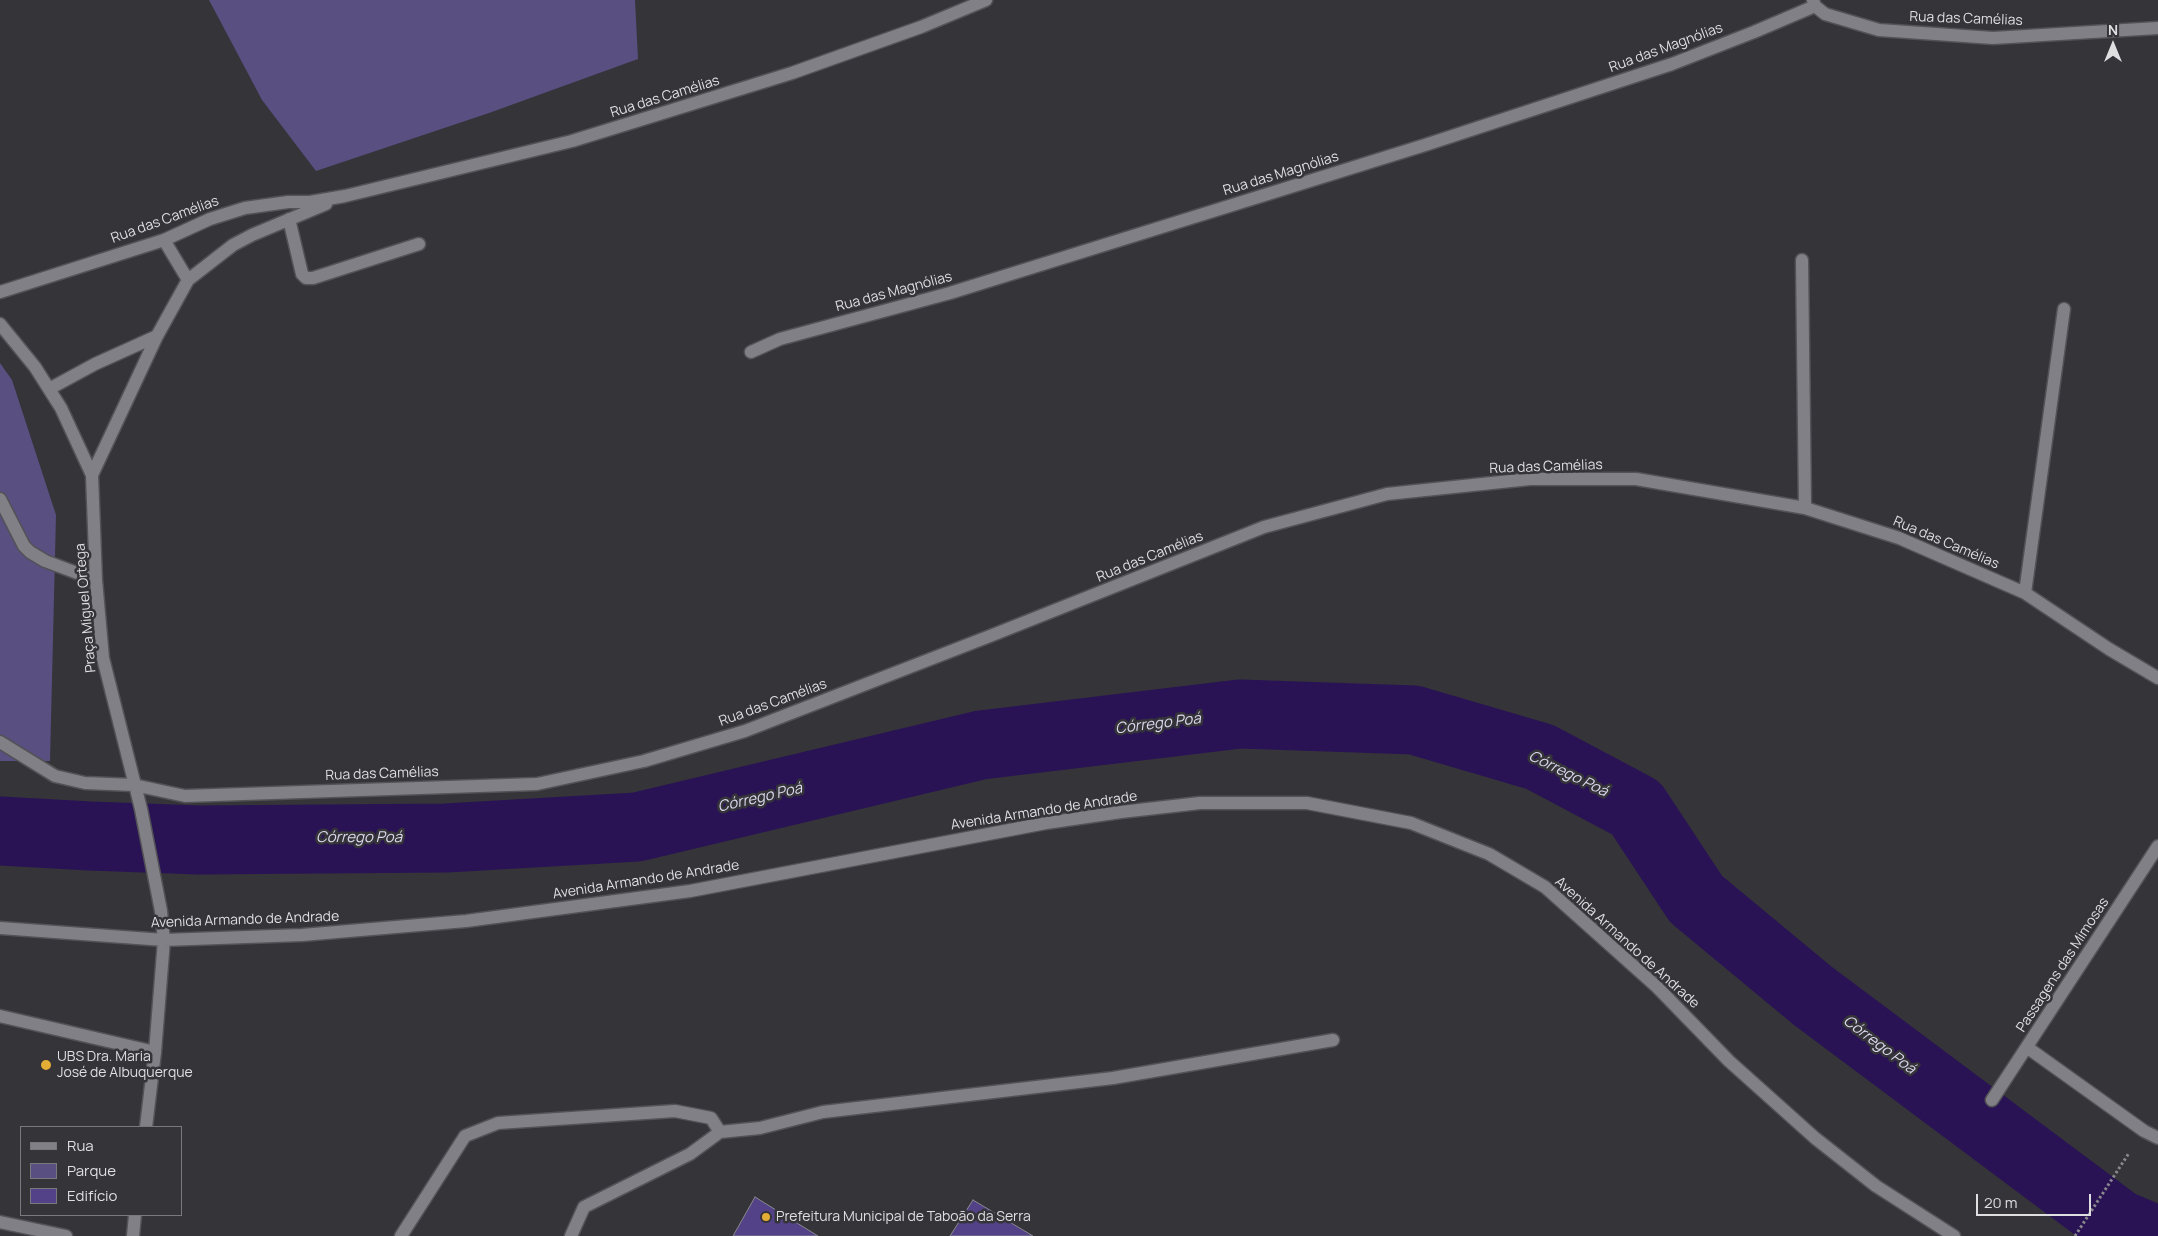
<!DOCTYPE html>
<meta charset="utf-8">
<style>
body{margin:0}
#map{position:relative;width:2158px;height:1236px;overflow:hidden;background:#353439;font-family:Manrope,sans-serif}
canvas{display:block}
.legend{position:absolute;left:20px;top:1126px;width:162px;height:90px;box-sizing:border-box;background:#353439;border:1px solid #79787c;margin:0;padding:6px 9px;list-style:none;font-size:15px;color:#dfdee1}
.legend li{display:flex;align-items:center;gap:10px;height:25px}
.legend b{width:25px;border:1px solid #79787c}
.north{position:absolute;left:2088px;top:20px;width:50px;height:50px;-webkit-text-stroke:4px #353439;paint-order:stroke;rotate:0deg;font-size:14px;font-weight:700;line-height:20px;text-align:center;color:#dfdee1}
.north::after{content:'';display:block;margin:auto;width:18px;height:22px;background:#dfdee1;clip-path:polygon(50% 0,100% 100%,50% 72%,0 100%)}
.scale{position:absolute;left:1976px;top:1194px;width:115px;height:22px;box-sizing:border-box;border:2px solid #dfdee1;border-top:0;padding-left:6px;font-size:15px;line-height:18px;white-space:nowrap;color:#dfdee1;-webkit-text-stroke:4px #353439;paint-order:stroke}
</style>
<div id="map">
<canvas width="2158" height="1236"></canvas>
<ul class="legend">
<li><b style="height:6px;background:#818086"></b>Rua</li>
<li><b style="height:14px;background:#594f81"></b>Parque</li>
<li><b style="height:14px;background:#534288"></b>Edifício</li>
</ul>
<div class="north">N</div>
<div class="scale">20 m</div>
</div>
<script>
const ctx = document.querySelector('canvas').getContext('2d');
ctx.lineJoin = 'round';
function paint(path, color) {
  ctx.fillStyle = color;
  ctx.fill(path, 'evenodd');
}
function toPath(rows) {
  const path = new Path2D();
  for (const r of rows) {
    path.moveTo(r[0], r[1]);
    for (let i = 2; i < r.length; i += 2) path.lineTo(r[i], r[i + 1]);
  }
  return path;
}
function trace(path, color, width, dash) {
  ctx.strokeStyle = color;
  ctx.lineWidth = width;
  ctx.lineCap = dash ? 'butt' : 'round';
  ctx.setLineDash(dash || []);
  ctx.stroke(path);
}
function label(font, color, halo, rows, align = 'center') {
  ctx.font = font + ' Manrope,sans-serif';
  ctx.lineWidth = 5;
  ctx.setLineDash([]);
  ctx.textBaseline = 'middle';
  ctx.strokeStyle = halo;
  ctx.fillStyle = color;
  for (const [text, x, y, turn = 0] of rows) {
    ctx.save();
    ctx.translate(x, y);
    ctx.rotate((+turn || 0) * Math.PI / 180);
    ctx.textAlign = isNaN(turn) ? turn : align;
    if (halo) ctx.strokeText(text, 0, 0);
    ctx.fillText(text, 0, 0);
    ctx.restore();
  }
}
const green = toPath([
 [209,0,635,0,638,59,489,113,316,171,262,100],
 [0,363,12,380,56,515,50,761,0,761],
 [2115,1198,2158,1227,2158,1236,2094,1236]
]);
const river = toPath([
 [0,831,90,836,199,840,446,838,637,827,981,745,1240,714,1414,720,1540,757,1636,808,1696,899,1813,996,2118,1224,2146,1236]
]);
const building = toPath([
 [755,1197,818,1236,733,1236,755,1197],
 [973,1200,1033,1236,950,1236,973,1200]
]);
const path = toPath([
 [2075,1236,2129,1153]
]);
const minor = toPath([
 [1813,0,1815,6,1825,14,1879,30,1993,38,2158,28],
 [289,219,302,274,306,278,313,278,419,244],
 [164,240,188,280],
 [1802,260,1805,508],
 [0,292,164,240,210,219,245,208,288,202,310,202,345,196,572,141,792,73,921,27,986,0],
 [0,324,35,367,61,408,92,475,96,580,103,658,141,809,161,911,164,940,155,1052,146,1127],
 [751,352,780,339,950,293,1425,145,1672,64,1754,32,1815,6],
 [49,389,95,364,157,336],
 [92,475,157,336,188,280,233,245,252,235,326,204],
 [0,499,24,546,30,552,45,561,96,580],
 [2025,593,2064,309],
 [0,742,55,776,85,783,134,785,185,796,537,784,644,761,745,731,990,636,1264,527,1387,494,1530,479,1636,479,1805,508,1899,538,2025,593,2109,649,2158,678],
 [0,928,164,940,302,935,466,921,690,891,1046,823,1121,812,1200,803,1307,803,1411,823,1489,854,1545,887,1657,987,1729,1061,1815,1138,1876,1186,1954,1236],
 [0,1016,155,1052],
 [2028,1048,2144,1131,2158,1138],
 [1992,1100,2158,846],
 [0,1222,66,1236],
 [133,1236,135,1215],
 [401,1236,465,1136,498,1123,675,1111,711,1118,720,1132],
 [571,1236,584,1207,690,1154,720,1132,760,1128,823,1112,1113,1078,1333,1040]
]);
const markers = [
 [46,1065,6,"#e4ad35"],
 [766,1217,5,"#e4ad35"]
];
const streetNames = [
 ["Rua das Camélias",1966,19,2],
 ["Rua das Magnólias",1666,48,-20],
 ["Rua das Camélias",665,97,-17],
 ["Rua das Magnólias",1281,174,-17],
 ["Rua das Camélias",165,220,-20],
 ["Rua das Magnólias",894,292,-15],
 ["Rua das Camélias",1546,467,-2],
 ["Rua das Camélias",1946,543,23],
 ["Rua das Camélias",1150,557,-22],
 ["Praça Miguel Ortega",86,608,-95],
 ["Rua das Camélias",773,703,-20],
 ["Rua das Camélias",382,774,-2],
 ["Avenida Armando de Andrade",1044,811,-9],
 ["Avenida Armando de Andrade",646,880,-9],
 ["Avenida Armando de Andrade",245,920,-2],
 ["Avenida Armando de Andrade",1627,943,42],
 ["Passagens das Mimosas",2063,965,-57]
];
const poiNames = [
 ["UBS Dra. Maria",57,1057],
 ["José de Albuquerque",57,1073],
 ["Prefeitura Municipal de Taboão da Serra",776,1217]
];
const waterNames = [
 ["Córrego Poá",1158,724,-7],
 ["Córrego Poá",1568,774,26],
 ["Córrego Poá",760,798,-13],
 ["Córrego Poá",359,838],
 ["Córrego Poá",1879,1045,37]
];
paint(green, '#594f81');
trace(river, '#291355', 69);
paint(building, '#534288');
trace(building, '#8a898e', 1);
trace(minor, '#535256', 15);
trace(path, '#89888c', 3, [2.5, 2.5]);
trace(minor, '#818086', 12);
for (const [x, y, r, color] of markers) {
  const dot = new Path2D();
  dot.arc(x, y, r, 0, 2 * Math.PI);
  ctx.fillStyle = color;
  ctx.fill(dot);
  trace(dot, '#353439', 2);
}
label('14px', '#dfdee1', '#353439', streetNames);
label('14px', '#dfdee1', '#353439', poiNames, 'left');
label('italic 15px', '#dcd9ee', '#353439', waterNames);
</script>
